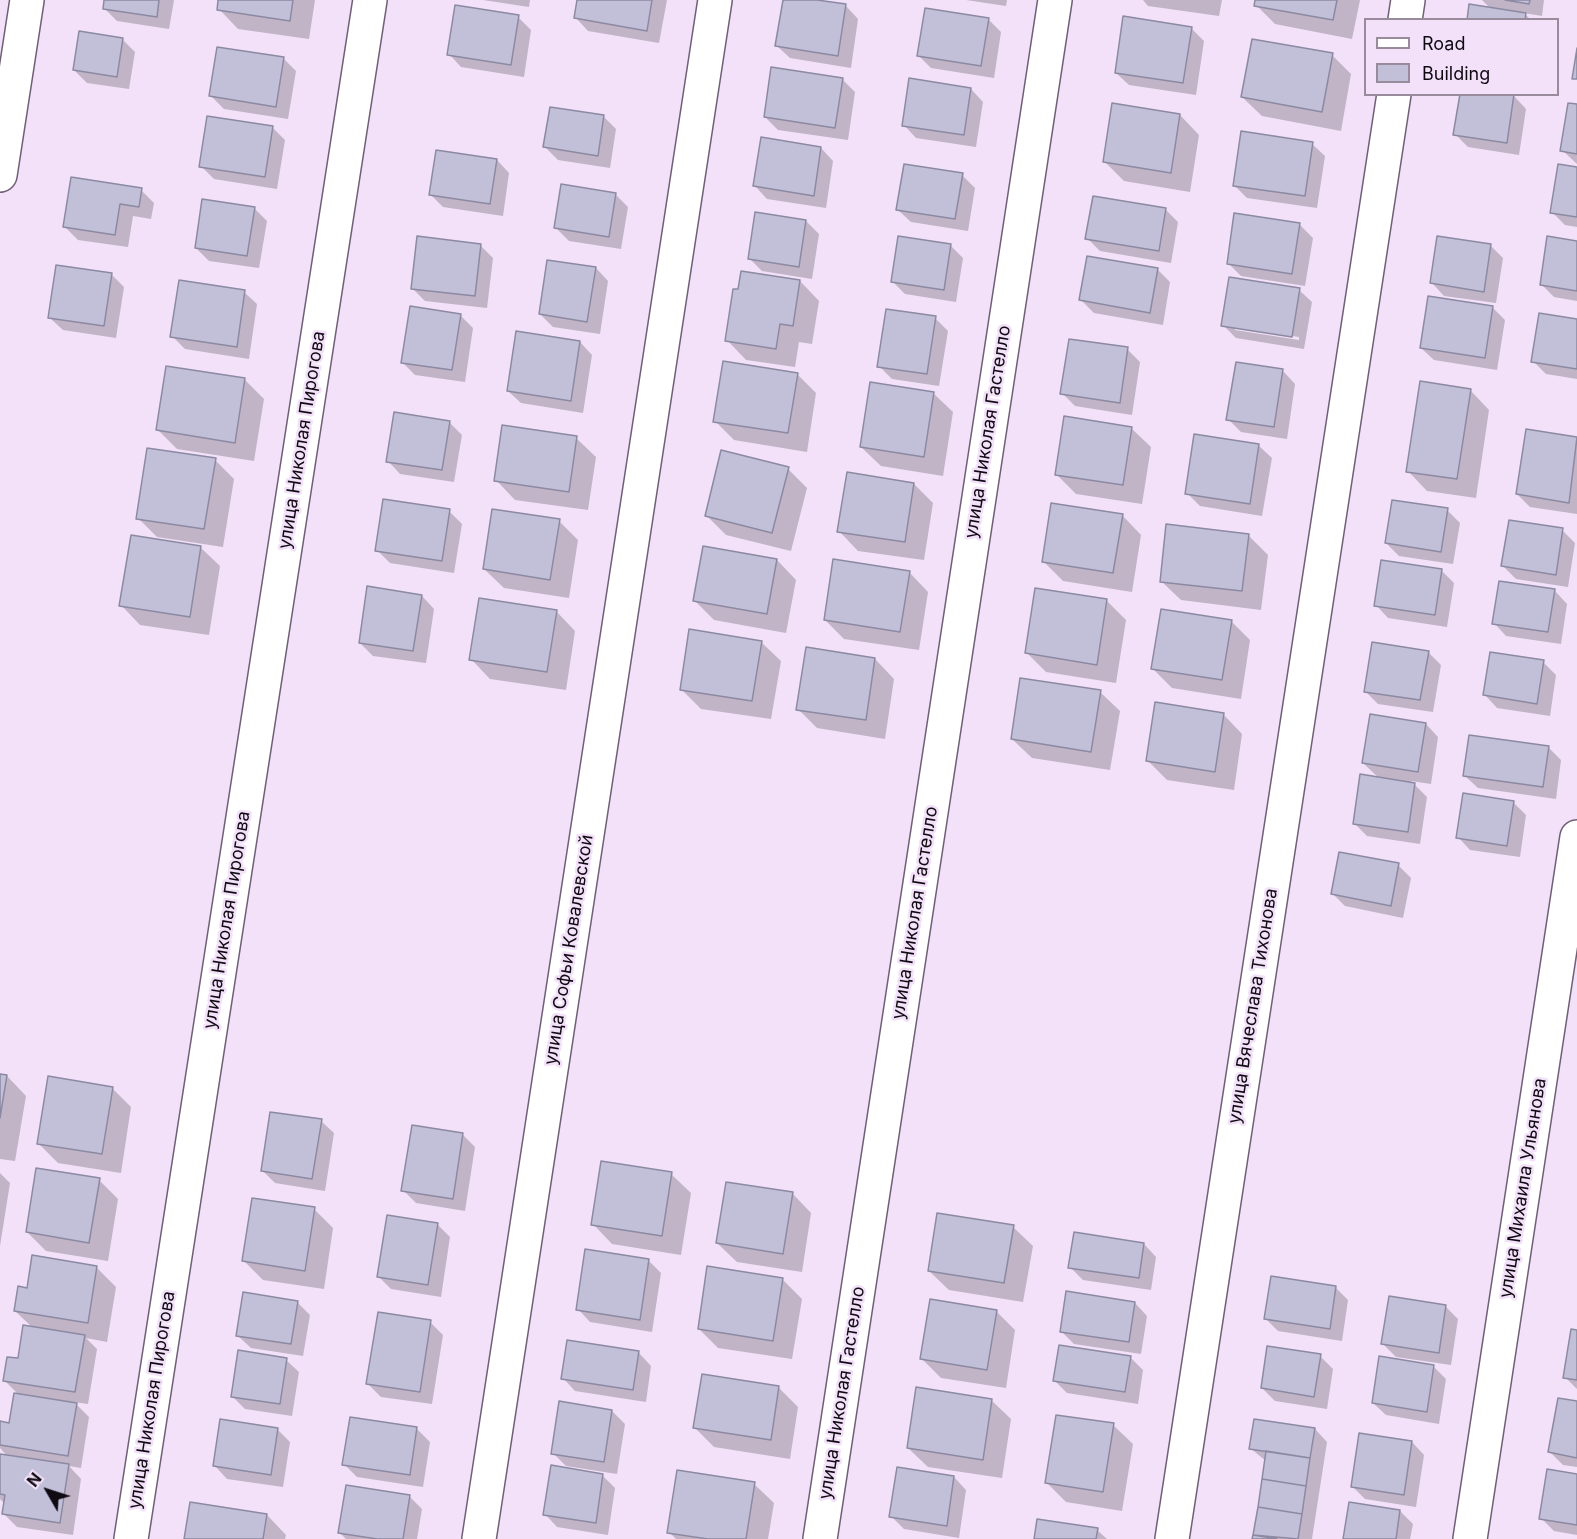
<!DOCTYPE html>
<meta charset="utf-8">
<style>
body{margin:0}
#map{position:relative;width:1577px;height:1539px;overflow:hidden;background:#f2e1f8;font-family:Inter,sans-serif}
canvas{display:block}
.legend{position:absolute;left:1364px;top:18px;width:195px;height:78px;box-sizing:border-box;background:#f2e1f8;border:2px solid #988b9c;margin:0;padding:8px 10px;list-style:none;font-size:18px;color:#100a12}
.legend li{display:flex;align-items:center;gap:12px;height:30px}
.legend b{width:30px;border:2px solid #988b9c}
.north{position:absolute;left:18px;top:1461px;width:60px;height:60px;-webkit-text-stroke:4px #f2e1f8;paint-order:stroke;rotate:309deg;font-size:16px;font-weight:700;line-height:24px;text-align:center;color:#100a12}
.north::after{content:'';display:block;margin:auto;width:21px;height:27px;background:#100a12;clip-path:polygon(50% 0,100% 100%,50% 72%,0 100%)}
</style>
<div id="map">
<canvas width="1577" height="1539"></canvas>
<ul class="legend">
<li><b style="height:8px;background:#fff"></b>Road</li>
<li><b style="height:16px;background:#c2bfd9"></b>Building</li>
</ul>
<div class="north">N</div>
</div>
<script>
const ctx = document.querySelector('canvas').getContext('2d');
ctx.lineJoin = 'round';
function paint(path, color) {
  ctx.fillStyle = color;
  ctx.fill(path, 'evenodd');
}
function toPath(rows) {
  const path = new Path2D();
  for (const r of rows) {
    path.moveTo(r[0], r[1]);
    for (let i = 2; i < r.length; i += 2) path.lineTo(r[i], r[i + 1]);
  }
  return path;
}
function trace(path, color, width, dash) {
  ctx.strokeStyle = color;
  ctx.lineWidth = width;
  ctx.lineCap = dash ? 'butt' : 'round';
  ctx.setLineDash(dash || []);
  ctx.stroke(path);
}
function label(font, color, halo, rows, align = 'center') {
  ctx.font = font + ' Inter,sans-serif';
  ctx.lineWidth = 5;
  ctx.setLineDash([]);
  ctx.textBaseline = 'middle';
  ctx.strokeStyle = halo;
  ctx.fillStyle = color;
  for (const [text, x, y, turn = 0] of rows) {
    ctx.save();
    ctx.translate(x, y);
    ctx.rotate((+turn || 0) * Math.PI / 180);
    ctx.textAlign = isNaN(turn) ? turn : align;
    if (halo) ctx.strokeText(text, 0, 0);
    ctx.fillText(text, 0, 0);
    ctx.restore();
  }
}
const shadow = toPath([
 [106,0,174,0,169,29,117,21,104,8],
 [220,0,315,0,309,39,238,29,219,9],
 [483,0,530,0,529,7],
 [579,0,667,0,659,43,588,31,576,18],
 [784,0,807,0,846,6,858,19,851,68,790,58,777,46],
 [966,0,1007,0,1006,6],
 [1143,0,1222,0,1219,16,1148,6],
 [1257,0,1360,0,1352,39,1275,24,1256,5],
 [1482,0,1544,0,1542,16,1524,13,1531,20,1468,20,1491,9],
 [518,17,531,30,524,77,461,67,449,54],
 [988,19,1001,32,994,78,931,68,918,55],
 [1191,28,1204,41,1196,95,1129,85,1116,73],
 [122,39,135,52,129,89,87,83,74,70],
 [1332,55,1351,74,1341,131,1262,116,1242,97],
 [283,58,296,71,288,119,224,109,211,96],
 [842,79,855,92,848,140,778,130,765,117],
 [971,89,983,102,976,147,916,138,904,125],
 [1514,96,1526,109,1519,155,1468,147,1455,134],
 [1577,106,1577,164,1562,150],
 [1180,115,1199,135,1190,192,1124,181,1105,162],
 [603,116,616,129,610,168,558,160,545,147],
 [272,127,285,140,277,189,214,179,201,166],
 [1312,144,1325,156,1317,208,1247,198,1234,185],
 [821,148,833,161,826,208,767,199,755,186],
 [497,160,509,173,503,216,443,207,430,194],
 [1577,168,1577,227,1565,225,1552,212],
 [962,175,975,188,968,231,911,222,898,210],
 [141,190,154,203,151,219,133,216,128,247,78,240,65,227],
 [615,194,628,207,621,249,569,241,556,228],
 [254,208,267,221,259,268,209,261,196,248],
 [1165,209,1178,222,1171,263,1100,251,1087,238],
 [1236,215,1300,225,1313,238,1305,286,1241,276,1228,263],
 [806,221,819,234,812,279,762,271,749,258],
 [1577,242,1577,301,1554,297,1541,284],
 [480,245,493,258,487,308,425,301,412,288],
 [950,245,963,258,956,302,905,294,892,281],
 [1491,246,1503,258,1496,303,1444,296,1432,283],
 [596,268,608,281,600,334,553,327,540,314],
 [1157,269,1170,282,1163,325,1094,313,1081,300],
 [112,275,124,287,116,338,63,330,50,318],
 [800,281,819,301,812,344,799,342,795,367,746,360,727,340],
 [1299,290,1312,302,1304,349,1236,338,1223,325],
 [1235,327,1299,337,1299,340,1235,330],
 [244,292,257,304,249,359,185,349,172,336],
 [1492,307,1505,320,1497,370,1434,360,1421,348],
 [460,315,473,328,465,382,415,375,402,362],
 [935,318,948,331,939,386,892,379,879,366],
 [1577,321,1577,379,1546,374,1533,361],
 [580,342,592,355,583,413,521,403,508,391],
 [1127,349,1140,362,1132,415,1075,406,1062,393],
 [1283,371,1295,384,1287,439,1241,432,1228,419],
 [797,374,816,393,807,452,734,440,715,421],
 [245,380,264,399,254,461,177,449,158,430],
 [1470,390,1489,410,1476,498,1427,491,1408,471],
 [933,393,953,412,943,476,881,466,861,447],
 [449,422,462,435,454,482,400,474,388,461],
 [1131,428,1151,447,1142,504,1076,494,1056,474],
 [1527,431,1577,439,1577,514,1530,507,1517,494],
 [576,438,596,457,588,510,515,500,496,480],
 [1259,446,1272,458,1262,516,1200,506,1187,493],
 [215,460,234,479,223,547,157,537,138,518],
 [788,469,807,488,791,551,726,535,706,515],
 [914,484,933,503,924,560,858,551,839,531],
 [1447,510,1460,523,1453,564,1399,556,1386,543],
 [449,511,462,524,454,573,390,563,377,550],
 [1122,515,1141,535,1132,592,1063,581,1044,562],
 [559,521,578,540,569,598,504,588,484,569],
 [1562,530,1575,543,1568,587,1516,579,1503,566],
 [1248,535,1268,555,1261,610,1181,600,1161,581],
 [200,547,220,566,209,635,140,625,121,605],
 [777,560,796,580,786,633,714,620,694,600],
 [1441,570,1454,583,1447,627,1388,618,1376,605],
 [909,572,928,592,919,650,844,639,825,620],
 [1555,591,1567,604,1561,644,1506,636,1494,623],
 [422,596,434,609,426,663,373,656,360,643],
 [1106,600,1126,620,1116,683,1046,672,1027,653],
 [556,611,575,631,566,690,490,679,471,659],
 [1231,621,1250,640,1241,699,1172,688,1153,669],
 [761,642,781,661,771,719,701,709,681,689],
 [1428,652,1441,665,1433,712,1378,704,1365,691],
 [875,659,894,679,885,739,817,728,798,709],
 [1543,662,1556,675,1550,716,1497,708,1485,695],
 [1100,692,1120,711,1110,770,1032,758,1012,739],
 [1223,714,1242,734,1234,790,1167,780,1148,761],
 [1426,724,1438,737,1431,784,1411,781,1427,797,1420,844,1367,836,1354,823,1380,779,1363,763],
 [1548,747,1561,760,1556,799,1478,788,1465,776],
 [1513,802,1526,815,1520,857,1470,850,1458,837],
 [1398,865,1411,878,1403,918,1345,906,1332,893],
 [0,1075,7,1076,26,1096,15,1161,0,1159],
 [112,1088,131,1107,121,1173,58,1163,39,1144],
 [321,1121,334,1133,325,1191,275,1183,262,1170],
 [462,1134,475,1147,465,1211,416,1203,403,1190],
 [0,1173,10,1183,0,1246],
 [671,1174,691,1193,681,1255,612,1244,593,1224],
 [99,1180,118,1199,108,1261,46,1251,27,1232],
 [792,1193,811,1213,802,1272,737,1262,717,1243],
 [314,1209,333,1228,324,1289,263,1280,243,1260],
 [437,1224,450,1237,441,1297,391,1289,378,1276],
 [1013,1227,1033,1246,1023,1302,949,1290,929,1271],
 [1144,1244,1156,1257,1151,1290,1083,1280,1070,1267],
 [648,1260,661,1273,652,1332,590,1322,578,1309],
 [96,1267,116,1287,107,1342,86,1338,97,1349,88,1404,74,1402,89,1417,81,1468,69,1466,81,1479,73,1535,17,1527,4,1514,5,1504,0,1499,0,1456,8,1457,0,1448,0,1423,10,1424,19,1395,4,1380,19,1360,33,1328,15,1311,28,1290],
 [782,1279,802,1299,792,1359,718,1348,699,1329],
 [1336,1288,1348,1300,1342,1341,1278,1331,1265,1318],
 [297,1302,310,1315,303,1356,251,1348,238,1336],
 [1135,1303,1147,1316,1141,1354,1074,1344,1062,1332],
 [1446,1307,1458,1319,1451,1365,1396,1357,1383,1344],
 [996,1311,1015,1330,1006,1388,941,1378,922,1359],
 [430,1322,443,1335,432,1404,381,1397,368,1384],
 [1577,1331,1577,1389,1565,1377],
 [639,1353,651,1366,646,1402,575,1391,563,1378],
 [1320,1356,1333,1369,1327,1409,1275,1401,1262,1388],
 [1130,1357,1143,1370,1138,1404,1067,1393,1055,1381],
 [286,1360,299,1372,292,1416,245,1409,232,1396],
 [1433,1366,1446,1379,1439,1424,1386,1415,1373,1403],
 [778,1387,798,1407,790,1459,714,1447,695,1428],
 [991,1400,1011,1419,1002,1478,928,1467,908,1448],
 [1577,1403,1577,1467,1563,1465,1550,1452],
 [612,1411,625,1424,617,1474,566,1466,553,1453],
 [351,1419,417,1429,430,1442,423,1487,357,1477,344,1464],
 [1113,1425,1133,1444,1122,1511,1066,1502,1047,1483],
 [277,1429,290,1442,283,1487,227,1479,215,1466],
 [1315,1429,1327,1442,1312,1539,1254,1539,1266,1461,1250,1448],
 [1412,1442,1424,1455,1416,1507,1365,1499,1352,1486],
 [602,1475,615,1488,608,1535,557,1527,545,1514],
 [1577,1476,1577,1535,1554,1531,1541,1518],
 [954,1477,966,1490,959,1538,904,1529,891,1516],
 [754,1484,774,1503,768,1539,676,1539,669,1532],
 [409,1496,422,1509,417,1539,346,1539,340,1533],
 [1400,1511,1413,1524,1410,1539,1344,1539],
 [267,1515,286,1535,285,1539,186,1539],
 [1097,1530,1107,1539,1036,1539]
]);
const building = toPath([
 [104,0,159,0,157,17,103,9,104,0],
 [218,0,293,0,290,21,217,10,218,0],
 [577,0,652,0,647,31,574,18,577,0],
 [783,0,817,0,846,4,838,56,775,46,783,0],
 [1255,0,1337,0,1333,20,1254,6,1255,0],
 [1505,0,1530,0,1529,4,1505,0],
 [1469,4,1526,13,1525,20,1467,20,1469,4],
 [455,5,519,15,511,65,447,55,455,5],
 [925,8,989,18,981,66,917,56,925,8],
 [1123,16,1192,27,1183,83,1115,73,1123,16],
 [79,31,123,38,117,77,73,70,79,31],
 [1252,39,1333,53,1322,112,1241,97,1252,39],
 [217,47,284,57,276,107,209,96,217,47],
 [1577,48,1577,79,1572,79,1577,48],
 [771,67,843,78,835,128,764,117,771,67],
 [909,78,971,88,964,135,902,126,909,78],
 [1460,94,1514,94,1507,143,1453,135,1460,94],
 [1112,103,1180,114,1171,173,1103,162,1112,103],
 [1568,103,1577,104,1577,154,1560,151,1568,103],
 [550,107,604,115,598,156,543,147,550,107],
 [207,116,273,126,265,177,199,167,207,116],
 [1241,131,1313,142,1305,196,1233,186,1241,131],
 [761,137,821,147,814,196,753,186,761,137],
 [436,150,497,159,490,204,429,195,436,150],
 [904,164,963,173,955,219,896,210,904,164],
 [1558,164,1577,167,1577,217,1550,213,1558,164],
 [71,177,142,188,139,207,120,204,115,235,63,227,71,177],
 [561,184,616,193,609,237,554,228,561,184],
 [1093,196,1166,208,1159,251,1085,239,1093,196],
 [202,199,255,207,247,256,195,248,202,199],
 [755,212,806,220,799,267,748,259,755,212],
 [1234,213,1300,223,1292,274,1227,264,1234,213],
 [417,236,481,244,475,296,411,289,417,236],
 [898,236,951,244,944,290,891,282,898,236],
 [1437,236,1491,244,1484,292,1430,283,1437,236],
 [1547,236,1577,241,1577,291,1540,285,1547,236],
 [1087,256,1158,268,1150,313,1079,300,1087,256],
 [547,260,596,267,587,322,539,314,547,260],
 [56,265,112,273,104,326,48,318,56,265],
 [741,271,800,280,793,326,780,324,776,349,725,341,733,289,738,289,741,271],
 [1229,277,1300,288,1292,337,1221,326,1229,277],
 [179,280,245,290,237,347,170,337,179,280],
 [1428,296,1493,306,1485,358,1420,348,1428,296],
 [410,306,461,314,452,370,401,363,410,306],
 [886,309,936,316,927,374,877,367,886,309],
 [1539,313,1577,319,1577,369,1531,362,1539,313],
 [516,331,580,341,571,401,507,391,516,331],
 [1069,339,1128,347,1120,403,1060,394,1069,339],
 [723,361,798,373,788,433,713,422,723,361],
 [1236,362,1283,369,1274,427,1226,420,1236,362],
 [166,366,245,378,235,443,156,430,166,366],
 [1420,381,1471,389,1457,479,1406,472,1420,381],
 [870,382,934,392,924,457,860,447,870,382],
 [394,412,450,421,442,470,386,462,394,412],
 [1064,416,1132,427,1123,485,1055,475,1064,416],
 [502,425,577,436,569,492,494,481,502,425],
 [1526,429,1577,437,1569,503,1516,494,1526,429],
 [1194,434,1259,444,1250,504,1185,494,1194,434],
 [147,448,216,458,204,529,136,519,147,448],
 [721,450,789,467,772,533,705,516,721,450],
 [847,472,914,483,905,542,837,532,847,472],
 [383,499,450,509,442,561,375,551,383,499],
 [1392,500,1448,508,1441,552,1385,543,1392,500],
 [1051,503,1123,514,1113,573,1042,562,1051,503],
 [492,509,560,519,550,580,483,569,492,509],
 [1509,520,1563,528,1556,575,1501,566,1509,520],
 [1166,524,1249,534,1242,591,1160,582,1166,524],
 [131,535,201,546,190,617,119,606,131,535],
 [703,546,777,559,767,614,693,601,703,546],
 [833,559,910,571,900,632,824,620,833,559],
 [1381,560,1442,569,1435,615,1374,606,1381,560],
 [1499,581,1555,589,1548,632,1492,624,1499,581],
 [367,586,422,595,413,651,359,643,367,586],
 [1035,588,1107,599,1097,665,1025,653,1035,588],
 [479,598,557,610,547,672,469,660,479,598],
 [1161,609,1232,620,1222,680,1151,669,1161,609],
 [689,629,762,641,752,701,680,690,689,629],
 [1372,642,1429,651,1420,700,1364,692,1372,642],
 [806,647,875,658,866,720,796,710,806,647],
 [1490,652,1544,660,1537,704,1483,695,1490,652],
 [1020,678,1101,690,1091,752,1011,739,1020,678],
 [1155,702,1224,713,1215,772,1146,761,1155,702],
 [1370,714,1426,723,1418,772,1362,763,1370,714],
 [1469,735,1549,746,1543,787,1463,776,1469,735],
 [1360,774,1415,783,1408,832,1353,824,1360,774],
 [1463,793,1514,801,1507,846,1456,838,1463,793],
 [1339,852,1399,863,1391,906,1331,894,1339,852],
 [0,1074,7,1075,0,1118,0,1074],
 [48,1076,113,1087,102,1154,37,1144,48,1076],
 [270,1112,322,1119,312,1179,261,1171,270,1112],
 [412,1125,463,1133,453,1199,401,1191,412,1125],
 [601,1161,672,1172,662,1236,591,1225,601,1161],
 [36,1168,100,1178,89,1243,26,1232,36,1168],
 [726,1182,793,1192,783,1254,716,1243,726,1182],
 [252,1198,315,1207,305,1271,242,1261,252,1198],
 [937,1213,1014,1225,1004,1283,928,1271,937,1213],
 [387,1215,438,1223,428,1285,377,1277,387,1215],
 [1074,1232,1144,1243,1139,1278,1068,1268,1074,1232],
 [585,1249,649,1259,640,1320,576,1310,585,1249],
 [32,1255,97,1266,88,1323,14,1311,18,1286,27,1288,32,1255],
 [707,1266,783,1278,773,1341,698,1329,707,1266],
 [1271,1276,1336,1286,1330,1329,1264,1319,1271,1276],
 [1066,1291,1135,1302,1129,1342,1060,1332,1066,1291],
 [243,1292,298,1301,291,1344,236,1336,243,1292],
 [1389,1296,1446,1305,1439,1353,1381,1344,1389,1296],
 [930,1299,997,1310,987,1370,920,1359,930,1299],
 [378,1312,431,1320,420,1392,366,1384,378,1312],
 [23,1325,85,1335,75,1392,3,1381,7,1357,18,1358,23,1325],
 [1571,1329,1577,1330,1577,1380,1563,1378,1571,1329],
 [567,1340,639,1351,633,1390,561,1379,567,1340],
 [1059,1345,1131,1356,1125,1392,1053,1381,1059,1345],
 [1267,1346,1321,1354,1314,1397,1261,1388,1267,1346],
 [238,1350,287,1358,280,1404,231,1397,238,1350],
 [1379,1356,1434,1365,1427,1412,1372,1403,1379,1356],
 [702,1374,779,1386,771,1440,693,1428,702,1374],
 [916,1387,992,1399,983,1460,907,1448,916,1387],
 [14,1393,77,1403,68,1456,0,1445,0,1421,9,1423,14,1393],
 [1558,1398,1577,1401,1577,1458,1548,1452,1558,1398],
 [559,1401,612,1410,604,1462,551,1454,559,1401],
 [1056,1415,1114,1423,1103,1492,1045,1483,1056,1415],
 [350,1417,417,1427,410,1475,342,1465,350,1417],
 [220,1419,278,1428,271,1475,213,1466,220,1419],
 [1254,1419,1315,1428,1310,1458,1249,1449,1254,1419],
 [1359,1433,1412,1441,1404,1495,1351,1487,1359,1433],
 [1266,1451,1310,1458,1306,1486,1262,1479,1266,1451],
 [0,1454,69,1464,60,1523,2,1514,5,1495,0,1494,0,1454],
 [551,1465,603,1474,596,1523,543,1515,551,1465],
 [897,1467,954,1476,947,1526,889,1517,897,1467],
 [1547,1469,1577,1474,1577,1525,1539,1519,1547,1469],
 [677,1470,755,1482,746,1539,708,1539,667,1533,677,1470],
 [1262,1479,1306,1486,1302,1514,1258,1507,1262,1479],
 [346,1485,410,1495,403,1539,377,1539,338,1533,346,1485],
 [190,1502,267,1514,263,1539,184,1539,190,1502],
 [1349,1502,1400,1510,1396,1539,1343,1539,1349,1502],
 [1258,1507,1302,1514,1298,1539,1253,1535,1258,1507],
 [1037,1519,1098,1528,1096,1539,1034,1539,1037,1519],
 [1253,1535,1277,1539,1252,1539,1253,1535]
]);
const minor = toPath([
 [1405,20,1408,0],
 [0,175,27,0],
 [131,1539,370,0],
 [479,1539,715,0],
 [820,1539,1055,0],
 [1172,1539,1394,94],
 [1470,1539,1577,837]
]);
const streetNames = [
 ["улица Николая Гастелло",988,432,-81],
 ["улица Николая Пирогова",302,440,-81],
 ["улица Николая Гастелло",915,913,-81],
 ["улица Николая Пирогова",227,920,-81],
 ["улица Софьи Ковалевской",569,950,-81],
 ["улица Вячеслава Тихонова",1253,1006,-81],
 ["улица Михаила Ульянова",1523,1188,-81],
 ["улица Николая Гастелло",842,1393,-81],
 ["улица Николая Пирогова",152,1400,-81]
];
paint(shadow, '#0003');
paint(building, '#c2bfd9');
trace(building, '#8c89a2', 1.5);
trace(minor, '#6f6075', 36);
trace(minor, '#fff', 33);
label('18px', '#100a12', '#f2e1f8', streetNames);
</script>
